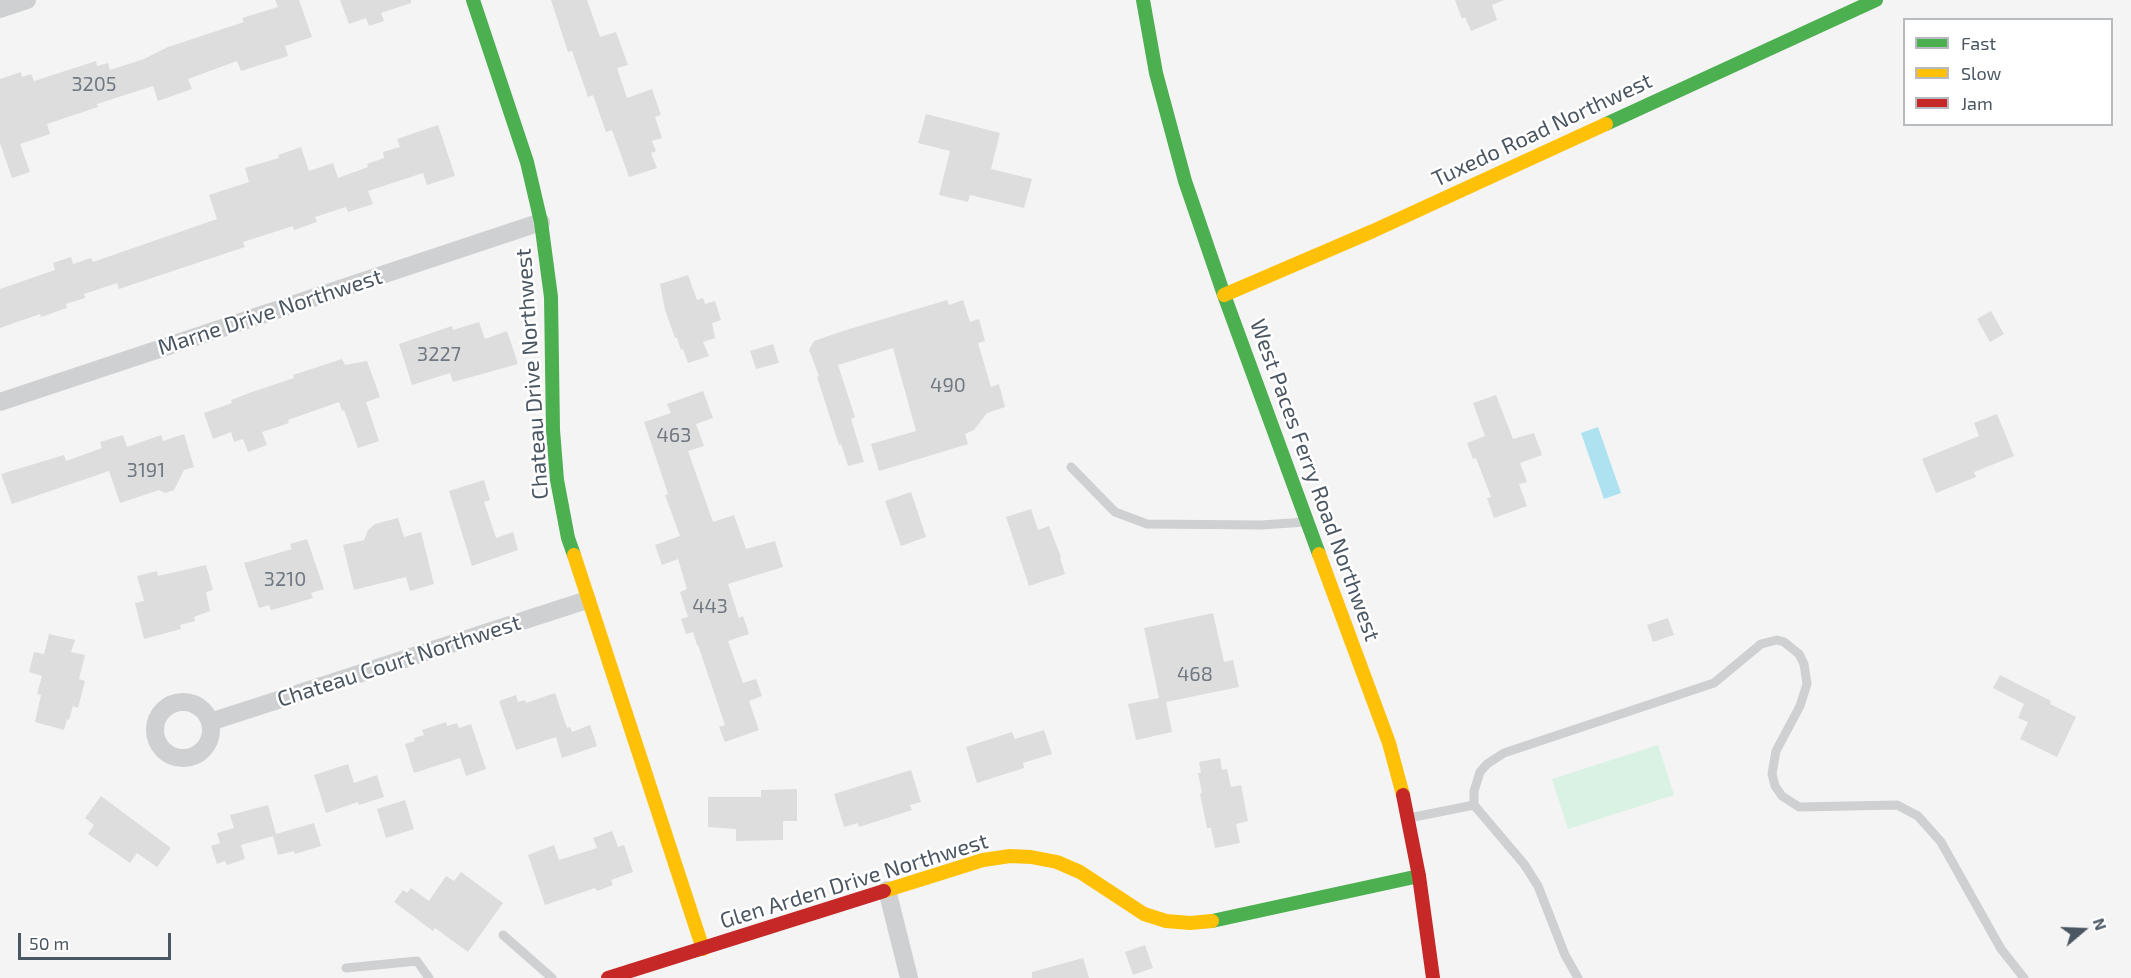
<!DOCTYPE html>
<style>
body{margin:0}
#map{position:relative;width:2131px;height:978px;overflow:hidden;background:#f4f4f4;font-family:"Exo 2",sans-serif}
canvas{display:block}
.legend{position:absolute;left:1903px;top:18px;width:210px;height:108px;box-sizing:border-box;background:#fff;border:2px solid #b7bbc0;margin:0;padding:8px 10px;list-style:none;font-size:18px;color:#4a5661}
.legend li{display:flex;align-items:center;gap:12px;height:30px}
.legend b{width:30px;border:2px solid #b7bbc0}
.north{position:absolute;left:2053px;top:900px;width:60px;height:60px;-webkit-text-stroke:4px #fff;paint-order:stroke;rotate:71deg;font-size:16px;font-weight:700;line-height:24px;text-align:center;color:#4a5661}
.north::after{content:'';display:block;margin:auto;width:21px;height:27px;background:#4a5661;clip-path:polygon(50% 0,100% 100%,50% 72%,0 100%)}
.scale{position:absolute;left:18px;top:933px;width:153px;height:27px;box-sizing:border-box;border:3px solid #4a5661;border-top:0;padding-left:8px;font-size:18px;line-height:21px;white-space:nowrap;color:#4a5661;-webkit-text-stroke:4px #fff;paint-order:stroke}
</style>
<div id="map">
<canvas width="2131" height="978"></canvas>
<ul class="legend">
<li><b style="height:8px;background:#4caf50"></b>Fast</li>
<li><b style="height:8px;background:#ffc107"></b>Slow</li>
<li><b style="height:8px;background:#c62828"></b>Jam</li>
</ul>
<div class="north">N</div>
<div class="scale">50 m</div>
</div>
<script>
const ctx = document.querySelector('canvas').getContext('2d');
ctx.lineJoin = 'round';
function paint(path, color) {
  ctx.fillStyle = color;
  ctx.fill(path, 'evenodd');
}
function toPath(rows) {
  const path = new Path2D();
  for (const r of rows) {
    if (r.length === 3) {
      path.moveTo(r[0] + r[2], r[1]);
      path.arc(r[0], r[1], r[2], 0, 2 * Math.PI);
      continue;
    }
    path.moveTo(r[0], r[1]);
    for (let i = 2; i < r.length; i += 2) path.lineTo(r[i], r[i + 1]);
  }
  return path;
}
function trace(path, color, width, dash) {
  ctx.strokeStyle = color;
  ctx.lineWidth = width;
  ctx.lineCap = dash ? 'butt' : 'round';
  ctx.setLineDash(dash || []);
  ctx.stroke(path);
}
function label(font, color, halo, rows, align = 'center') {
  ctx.font = font + ' "Exo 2",sans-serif';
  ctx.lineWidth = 5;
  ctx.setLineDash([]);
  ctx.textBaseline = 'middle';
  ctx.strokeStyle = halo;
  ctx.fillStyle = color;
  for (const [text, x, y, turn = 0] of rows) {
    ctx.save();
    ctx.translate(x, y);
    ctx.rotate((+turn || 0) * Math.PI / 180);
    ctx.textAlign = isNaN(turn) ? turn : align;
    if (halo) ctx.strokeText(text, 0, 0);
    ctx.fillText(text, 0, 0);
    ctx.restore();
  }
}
const green = toPath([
 [1658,745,1674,795,1568,829,1552,779]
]);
const water = toPath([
 [1598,427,1621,493,1604,499,1581,433]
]);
const building = toPath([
 [275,0,299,0,312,37,285,46,288,56,241,71,237,61,188,79,192,89,158,101,153,86,97,104,98,107,47,124,50,134,20,144,30,172,12,178,0,143,0,79,21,72,22,77,31,74,34,81,96,61,97,66,108,63,110,70,144,59,168,47,244,22,242,18,278,7],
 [340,0,411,0,411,3,381,13,384,21,369,26,366,18,349,24],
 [551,0,587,0,600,37,616,32,628,65,617,68,627,98,652,89,661,115,655,117,662,138,652,141,656,151,651,153,657,168,629,177,612,130,606,132,593,95,588,97,572,51,568,52],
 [1455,0,1504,0,1492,5,1497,20,1471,31,1465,17,1462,19],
 [926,114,1000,133,991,169,1032,179,1024,208,970,195,968,202,939,195,950,151,918,143],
 [438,125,455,176,427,185,423,173,368,191,373,204,348,212,346,207,315,217,317,222,294,230,293,226,243,242,245,247,119,289,117,283,84,294,85,298,66,304,67,308,41,317,40,314,0,328,0,289,55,270,53,263,71,257,73,264,91,258,93,262,217,219,209,195,249,182,245,168,279,158,278,155,301,147,309,171,333,163,338,178,368,167,367,164,384,158,383,152,400,147,397,139],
 [688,275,697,300,703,298,705,304,715,301,721,320,712,323,715,338,703,342,709,356,688,363,683,349,681,350,677,338,675,338,665,310,660,284],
 [947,300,949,305,963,300,970,322,979,319,985,341,978,343,991,387,999,384,1005,407,987,413,974,430,965,434,968,444,879,471,871,444,916,431,893,348,838,365,855,417,851,419,864,462,848,466,841,444,839,445,817,377,819,376,809,350,814,341,843,331],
 [1991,311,2004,334,1990,342,1977,319],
 [479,322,485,339,507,331,518,364,453,382,450,373,412,385,399,344,452,326,453,330],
 [773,344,779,363,756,369,750,351],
 [342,359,345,365,367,361,380,397,366,402,379,441,358,448,344,410,342,411,339,402,288,420,289,423,262,432,267,445,248,452,243,439,234,442,231,432,213,439,204,413,232,403,231,400,252,392,294,378,293,375],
 [703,391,713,418,696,424,704,446,688,451,713,522,734,515,746,549,775,541,783,567,728,584,739,618,743,616,749,634,728,641,743,683,756,679,762,696,749,701,759,730,725,742,719,727,725,725,698,645,697,645,693,632,686,634,681,619,688,617,680,592,687,589,678,559,662,565,655,545,680,536,665,495,668,494,644,422,671,413,667,404],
 [1496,395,1513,439,1534,433,1542,455,1520,463,1527,482,1519,484,1527,506,1494,518,1487,498,1491,497,1476,458,1473,459,1467,443,1485,436,1473,403],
 [1997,414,2014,456,1974,472,1976,477,1936,493,1922,459,1979,436,1974,423],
 [184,434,194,467,184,470,174,490,165,493,159,490,120,503,109,471,12,504,1,474,64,455,66,461,102,448,100,442,123,435,127,447,161,435,163,441],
 [484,480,490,500,484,502,496,538,513,532,518,550,472,566,449,491],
 [911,492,926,537,901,546,885,501],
 [1031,509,1038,530,1049,526,1061,557,1060,558,1065,574,1029,586,1006,517],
 [398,518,404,537,421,532,434,584,410,591,406,577,354,590,343,545,364,540,368,530,375,524],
 [307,539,324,589,311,593,313,598,286,606,271,610,269,605,259,608,244,563,292,549,290,544],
 [206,565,213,590,206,592,210,611,194,617,195,621,180,625,181,629,144,639,135,603,144,601,137,576,157,571,158,576],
 [1213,613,1224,662,1233,660,1239,687,1166,702,1172,732,1136,740,1128,704,1159,698,1144,628],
 [1668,618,1674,635,1653,642,1647,625],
 [49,634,75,640,71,652,85,655,79,679,85,681,78,708,73,706,69,720,67,719,64,730,35,722,41,695,37,694,42,676,29,672,34,652,44,654],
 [2000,675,2051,701,2050,704,2076,717,2057,757,2020,739,2028,722,2018,718,2024,704,1993,688],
 [555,693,567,728,570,727,572,732,590,725,597,746,562,758,556,737,516,750,499,701,516,695,518,702,525,700,526,703],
 [446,722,447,726,457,723,459,728,471,724,486,769,466,776,460,758,414,773,405,744,415,741,414,738,424,735,422,730],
 [1044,730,1052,754,1023,763,1024,768,977,783,966,747,1012,732,1015,739],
 [1220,758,1222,770,1227,769,1231,787,1241,785,1248,821,1236,824,1240,843,1215,848,1211,828,1207,828,1200,794,1202,793,1198,773,1201,773,1199,762],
 [348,764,354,783,377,775,384,797,359,805,358,802,326,813,314,775],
 [911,770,921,802,910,805,912,810,859,827,858,823,844,827,834,794],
 [797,789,797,821,783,821,783,840,736,841,736,829,708,827,708,797,761,797,761,790],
 [101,796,171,848,157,867,137,853,130,863,88,834,94,825,85,818],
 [405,800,414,829,386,838,377,809],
 [268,805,276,834,314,823,321,846,295,854,294,851,278,855,273,836,241,845,245,859,227,865,225,861,217,864,211,846,220,843,217,833,234,828,230,815],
 [612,831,618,847,624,845,633,872,611,880,613,885,597,891,595,888,545,905,528,855,554,845,559,860,597,848,593,838],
 [461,872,503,903,468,952,435,928,433,931,394,902,403,890,407,893,411,888,429,901,446,876,454,881],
 [1145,945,1153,968,1133,975,1125,952],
 [1083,958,1089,978,1032,978,1032,972]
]);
const lane = toPath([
 [1071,467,1115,512,1147,524,1261,525,1306,522],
 [1474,805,1474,791,1480,772,1487,764,1504,753,1714,683,1761,644,1777,640,1784,642,1799,654,1804,664,1807,684,1800,706,1776,751,1772,774,1775,786,1782,796,1799,807,1897,805,1918,816,1941,842,2001,949,2024,978],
 [1409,818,1474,805,1524,864,1538,886,1565,955,1578,978],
 [503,935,552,978],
 [346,968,417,961,429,978]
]);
const street = toPath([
 [0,9,27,0],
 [0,402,541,222],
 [183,730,28],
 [210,722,587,600],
 [887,890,909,978]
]);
const fast = toPath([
 [473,0,527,162,541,222,551,297,553,430,557,480,568,538,574,555],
 [1143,0,1156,73,1185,181,1224,295,1319,554],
 [1606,124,1876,0],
 [1212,921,1419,876]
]);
const slow = toPath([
 [1224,295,1373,231,1606,124],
 [1319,554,1389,743,1403,795],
 [574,555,703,949],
 [884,891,983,860,1010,856,1031,857,1057,862,1080,872,1144,914,1166,921,1190,923,1212,921]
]);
const jam = toPath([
 [1403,795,1419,876,1433,978],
 [608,978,884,891]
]);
const numberNames = [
 ["3205",94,84],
 ["3227",439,354],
 ["490",948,385],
 ["463",674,435],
 ["3191",146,470],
 ["3210",285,579],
 ["443",710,606],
 ["468",1195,674]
];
const streetNames = [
 ["Tuxedo Road Northwest",1542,130,-25],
 ["Marne Drive Northwest",270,312,-18],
 ["Chateau Drive Northwest",532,374,-94],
 ["West Paces Ferry Road Northwest",1315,480,70],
 ["Chateau Court Northwest",399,661,-18],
 ["Glen Arden Drive Northwest",854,881,-17]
];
paint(green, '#d9f2e3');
paint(water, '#aee2f0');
paint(building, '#ddddde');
trace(lane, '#ced0d2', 9);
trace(street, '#ced0d2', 18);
trace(fast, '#4caf50', 14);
trace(slow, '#ffc107', 14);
trace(jam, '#c62828', 14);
label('20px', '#707881', null, numberNames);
label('22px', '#4a5661', '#fff', streetNames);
</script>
